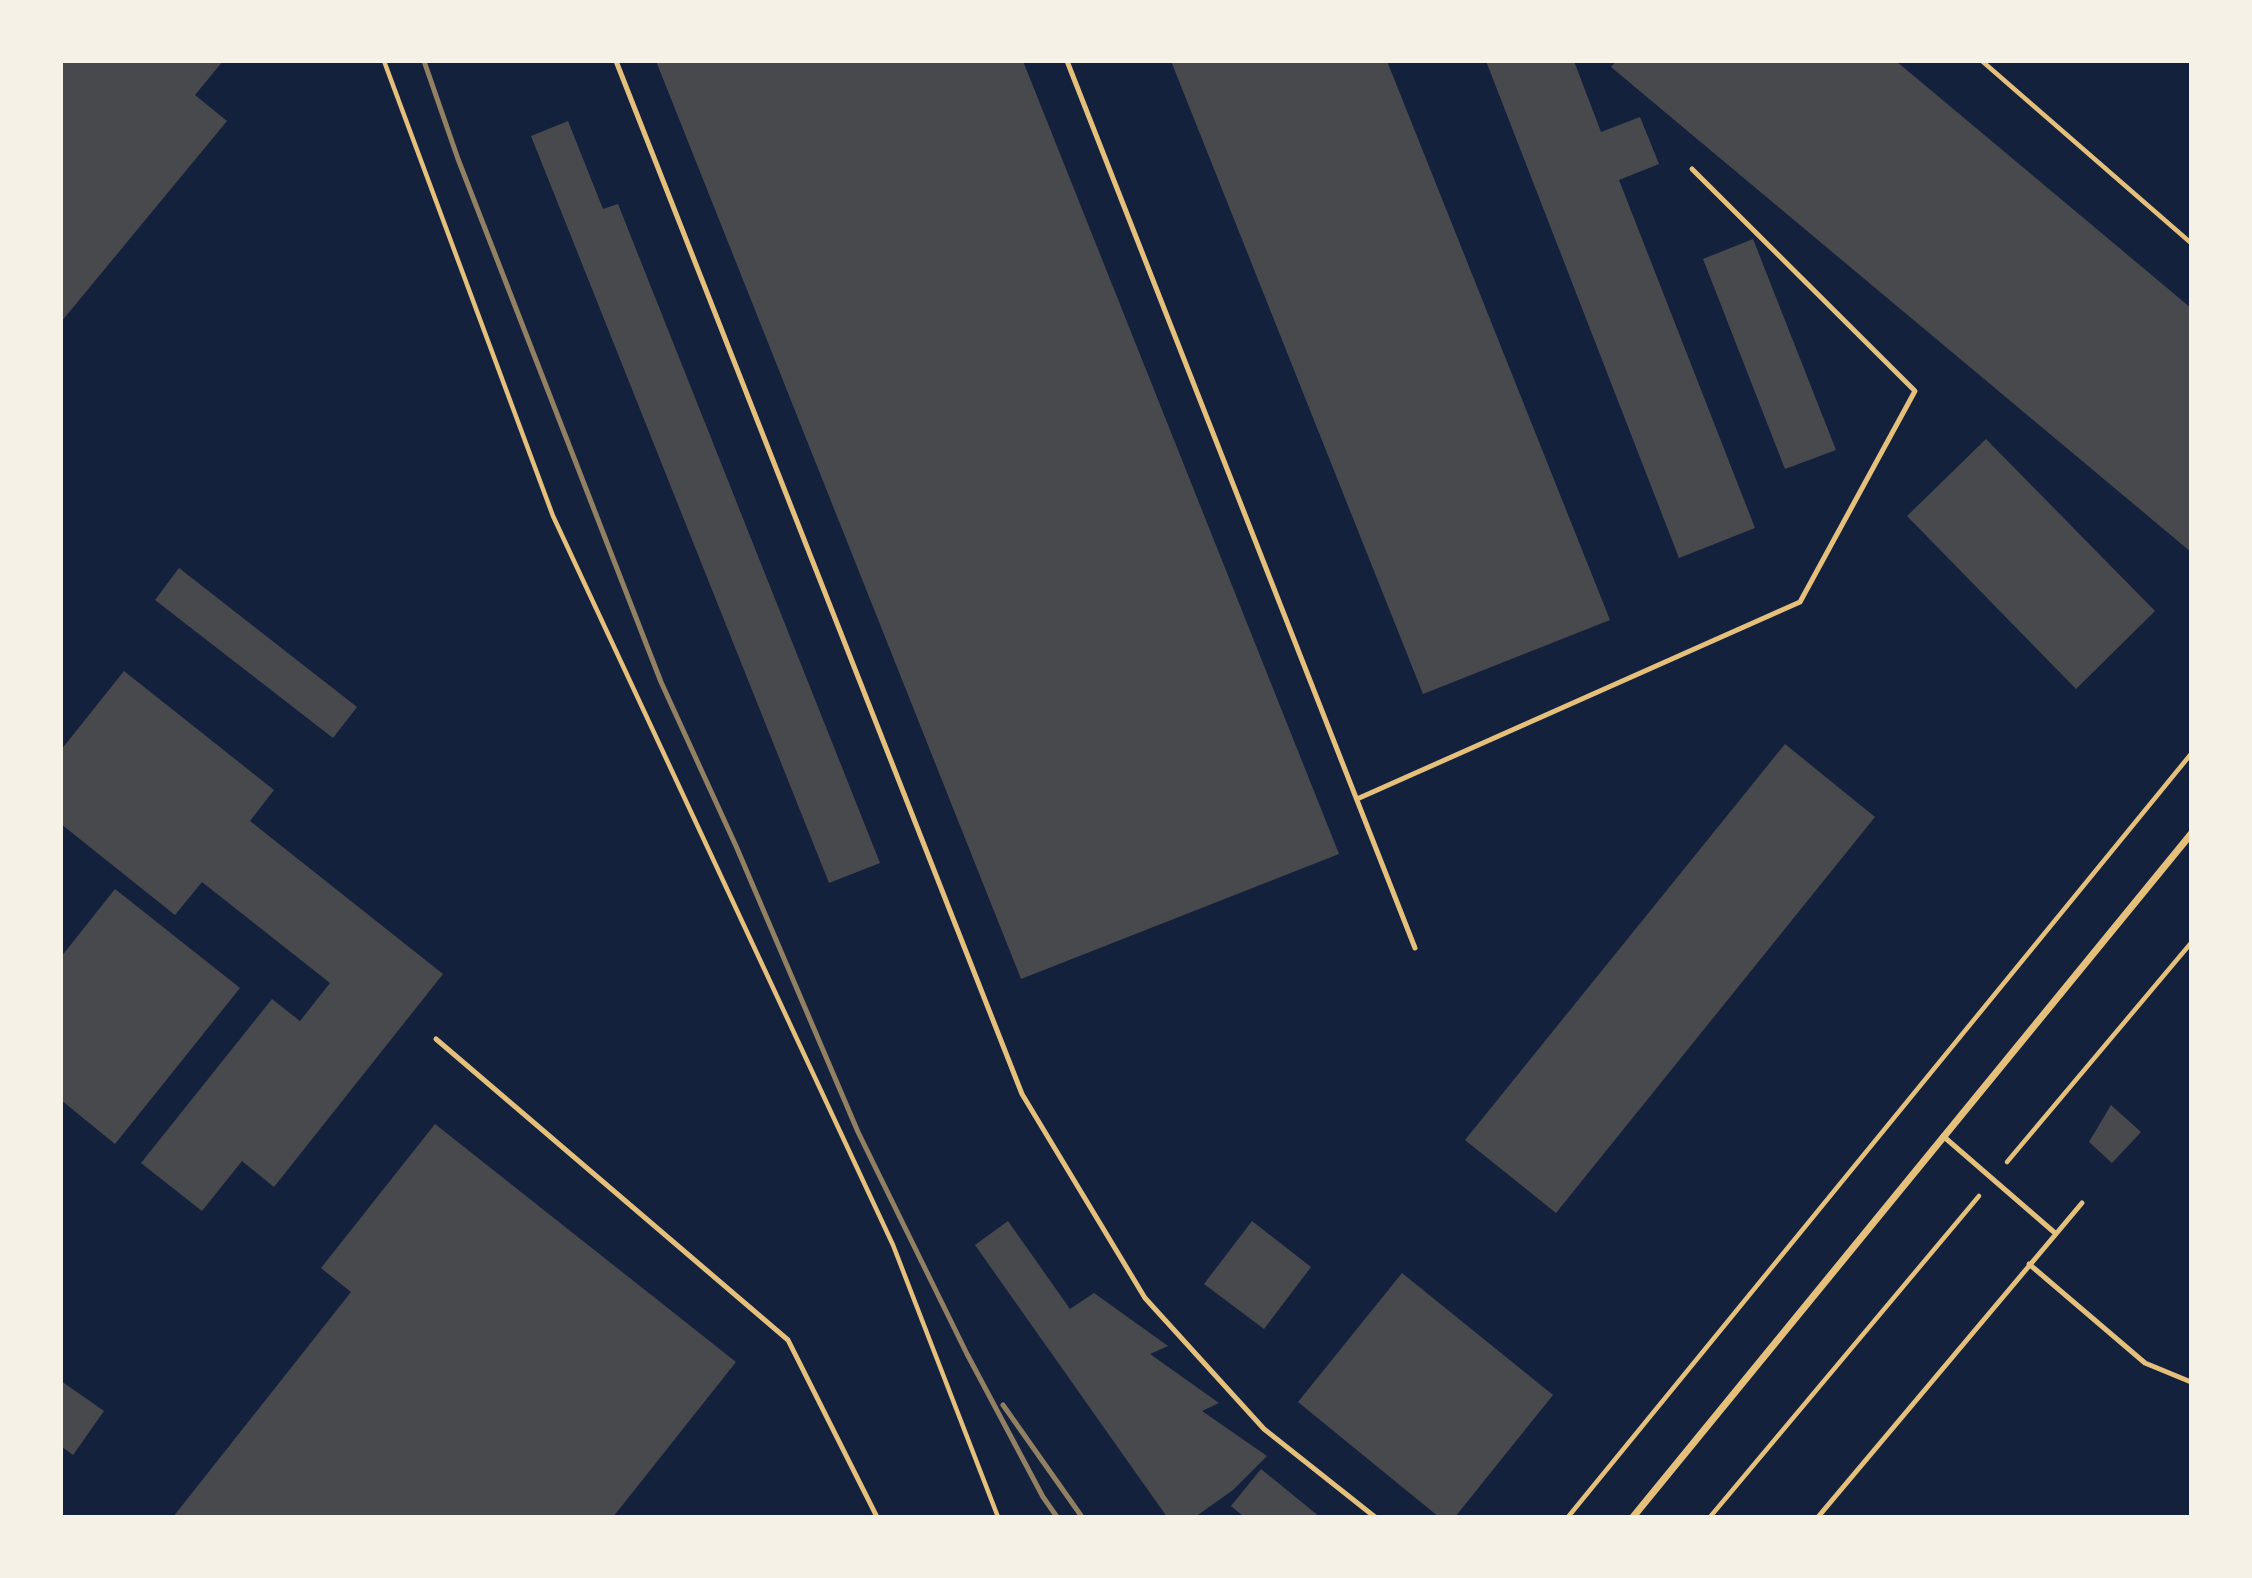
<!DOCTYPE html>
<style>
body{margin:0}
#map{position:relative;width:2252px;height:1578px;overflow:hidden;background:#14213d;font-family:Merriweather,serif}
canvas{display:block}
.frame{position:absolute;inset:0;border:63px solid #f6f1e7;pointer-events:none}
</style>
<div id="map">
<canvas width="2252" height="1578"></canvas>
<div class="frame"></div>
</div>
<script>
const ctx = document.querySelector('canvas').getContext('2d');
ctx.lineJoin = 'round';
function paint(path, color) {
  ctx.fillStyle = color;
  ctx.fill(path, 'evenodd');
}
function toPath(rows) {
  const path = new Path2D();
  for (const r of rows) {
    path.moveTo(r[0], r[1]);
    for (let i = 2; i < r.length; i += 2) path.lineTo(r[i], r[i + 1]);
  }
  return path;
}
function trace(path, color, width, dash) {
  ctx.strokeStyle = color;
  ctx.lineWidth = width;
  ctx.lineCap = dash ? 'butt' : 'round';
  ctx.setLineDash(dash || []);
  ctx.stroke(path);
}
const building = toPath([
 [61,61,223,61,195,95,227,121,61,322],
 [656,61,1023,61,1339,854,1021,979],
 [1171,61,1387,61,1610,620,1423,694],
 [1486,61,1574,61,1601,132,1640,117,1659,164,1619,180,1755,528,1679,558],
 [1616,61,1896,61,2191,308,2191,552,1611,67],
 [568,121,603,209,618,204,880,863,829,883,531,136],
 [1753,239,1836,450,1785,469,1703,259],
 [1986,439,2155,611,2076,689,1907,516],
 [179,568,357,707,333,738,155,600],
 [124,671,274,790,250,821,443,974,274,1187,242,1161,202,1211,141,1163,272,999,300,1021,330,983,202,882,175,915,61,824,61,750],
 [1785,744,1875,817,1556,1213,1465,1140],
 [115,889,240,988,115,1144,61,1100,61,957],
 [2111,1105,2141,1132,2112,1163,2089,1142],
 [435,1124,736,1362,613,1517,173,1517,351,1292,321,1268],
 [1008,1221,1070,1309,1094,1293,1168,1346,1150,1354,1219,1403,1202,1411,1267,1456,1233,1490,1195,1517,1167,1517,975,1245],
 [1252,1221,1311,1267,1264,1329,1204,1284],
 [1402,1273,1553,1395,1455,1517,1439,1517,1298,1402],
 [61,1381,104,1411,73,1455,61,1446],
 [1261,1469,1320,1517,1244,1517,1231,1506]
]);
const path = toPath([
 [384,61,553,516,893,1245,998,1517],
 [1982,61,2191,243],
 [2007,1162,2191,943],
 [1568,1517,2191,754],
 [1710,1517,1979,1196]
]);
const service = toPath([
 [616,61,1022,1094,1145,1298,1264,1429,1375,1517],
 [1067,61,1415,948],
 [1357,799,1800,602,1915,391,1692,169],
 [436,1039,788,1340,877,1517],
 [1943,1136,2055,1233],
 [2029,1264,2145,1363,2191,1382],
 [1818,1517,2082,1203]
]);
const minor = toPath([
 [1633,1517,2191,834]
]);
const rail = toPath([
 [424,61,458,159,661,682,736,846,858,1132,967,1354,1043,1497,1057,1517],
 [1003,1405,1082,1517]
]);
paint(building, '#48494c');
trace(path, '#e5c07b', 4.5);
trace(service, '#e5c07b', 5);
trace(minor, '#e5c07b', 7);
trace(rail, '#918062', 5);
</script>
